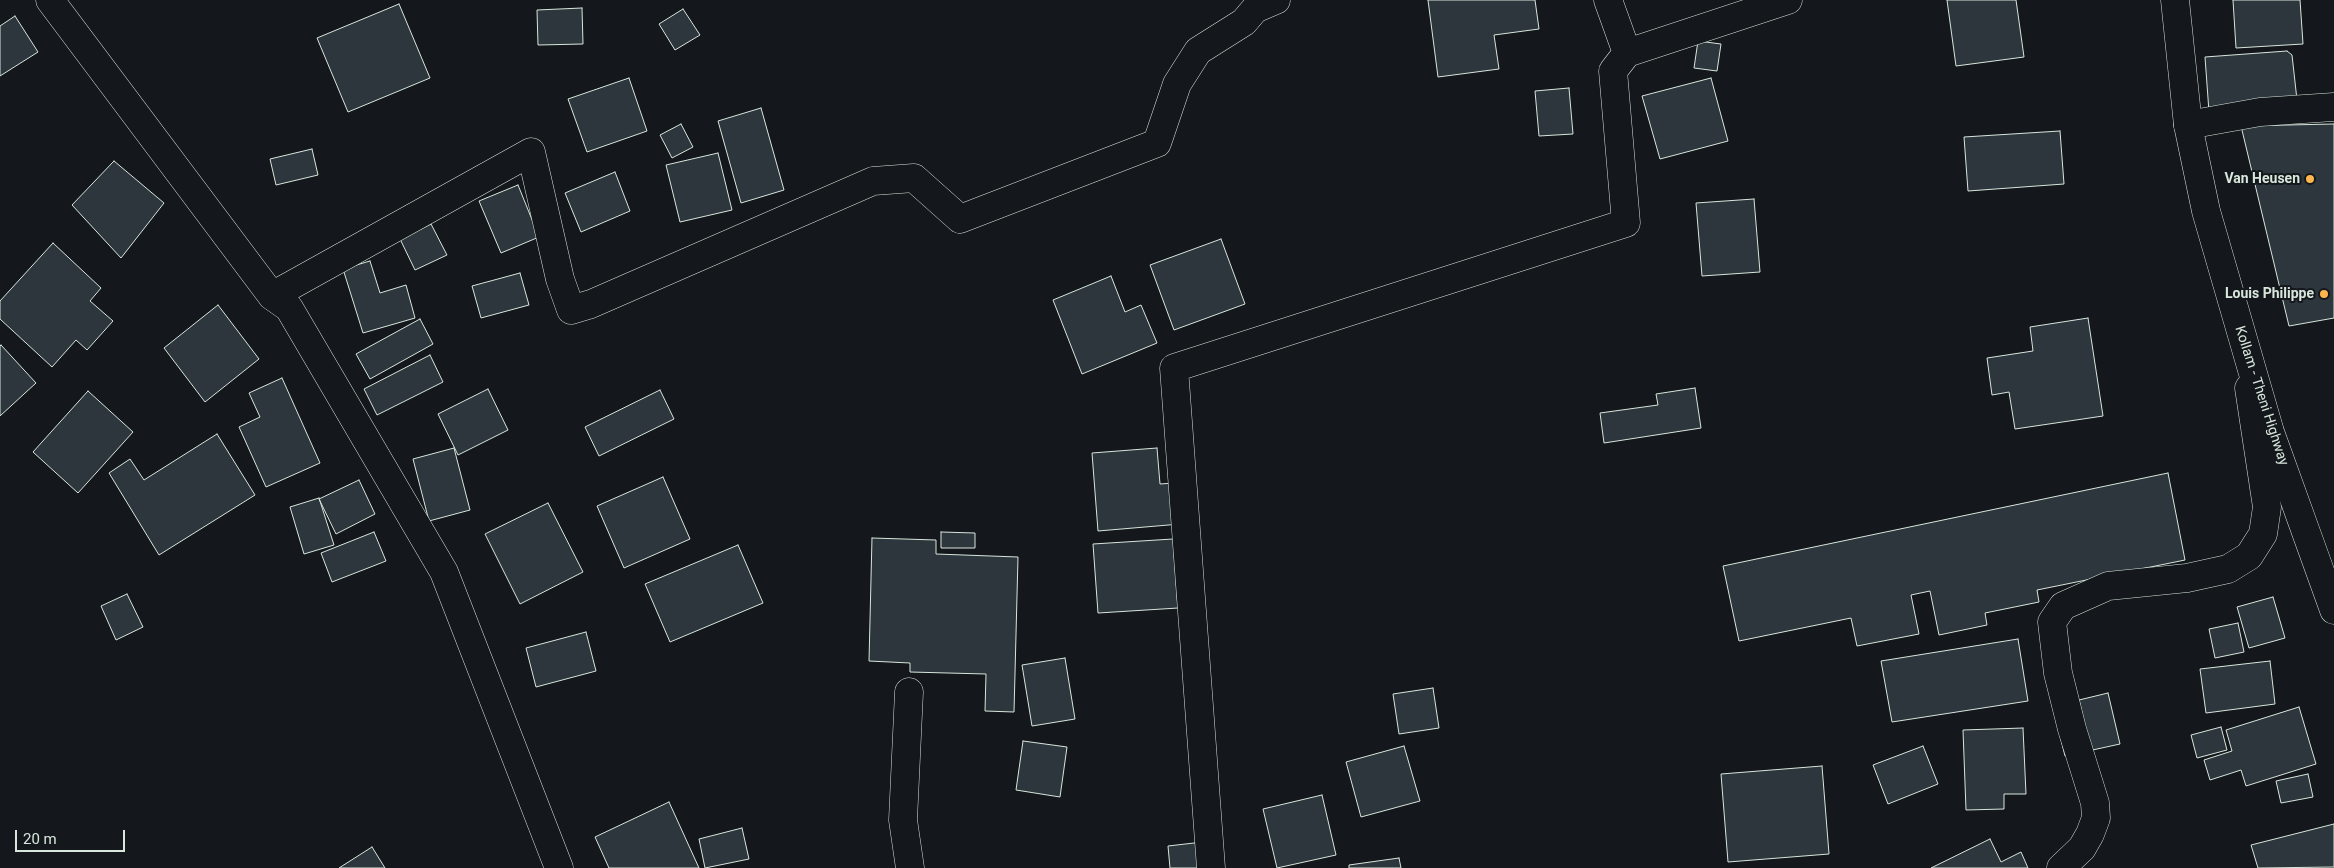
<!DOCTYPE html>
<style>
body{margin:0}
#map{position:relative;width:2334px;height:868px;overflow:hidden;background:#14181c;font-family:Roboto,sans-serif}
canvas{display:block}
.scale{position:absolute;left:15px;top:830px;width:110px;height:22px;box-sizing:border-box;border:2px solid #d8e6dc;border-top:0;padding-left:6px;font-size:15px;line-height:18px;white-space:nowrap;color:#d8e6dc;-webkit-text-stroke:4px #14181c;paint-order:stroke}
</style>
<div id="map">
<canvas width="2334" height="868"></canvas>
<div class="scale">20 m</div>
</div>
<script>
const ctx = document.querySelector('canvas').getContext('2d');
ctx.lineJoin = 'round';
function paint(path, color) {
  ctx.fillStyle = color;
  ctx.fill(path, 'evenodd');
}
function toPath(rows) {
  const path = new Path2D();
  for (const r of rows) {
    path.moveTo(r[0], r[1]);
    for (let i = 2; i < r.length; i += 2) path.lineTo(r[i], r[i + 1]);
  }
  return path;
}
function trace(path, color, width, dash) {
  ctx.strokeStyle = color;
  ctx.lineWidth = width;
  ctx.lineCap = dash ? 'butt' : 'round';
  ctx.setLineDash(dash || []);
  ctx.stroke(path);
}
function label(font, color, halo, rows, align = 'center') {
  ctx.font = font + ' Roboto,sans-serif';
  ctx.lineWidth = 4;
  ctx.setLineDash([]);
  ctx.textBaseline = 'middle';
  ctx.strokeStyle = halo;
  ctx.fillStyle = color;
  for (const [text, x, y, turn = 0] of rows) {
    ctx.save();
    ctx.translate(x, y);
    ctx.rotate((+turn || 0) * Math.PI / 180);
    ctx.textAlign = isNaN(turn) ? turn : align;
    if (halo) ctx.strokeText(text, 0, 0);
    ctx.fillText(text, 0, 0);
    ctx.restore();
  }
}
const building = toPath([
 [1428,0,1535,0,1539,29,1494,35,1499,69,1438,77,1428,0],
 [1947,0,2016,0,2024,57,1956,66,1947,0],
 [2233,0,2300,0,2303,44,2236,48,2233,0],
 [399,4,430,78,348,112,317,38,399,4],
 [582,8,583,44,538,45,537,10,582,8],
 [683,9,700,35,675,50,659,24,683,9],
 [15,16,38,52,0,76,0,26,15,16],
 [1698,41,1721,44,1717,71,1694,68,1698,41],
 [2287,51,2292,55,2297,100,2209,112,2205,57,2287,51],
 [629,78,647,131,587,152,568,99,629,78],
 [1711,78,1728,141,1660,159,1642,96,1711,78],
 [1569,88,1573,134,1539,136,1535,91,1569,88],
 [761,108,784,190,741,203,718,121,761,108],
 [681,124,693,147,672,158,660,135,681,124],
 [2334,124,2334,318,2289,326,2241,126,2334,124],
 [2060,131,2064,184,1968,191,1964,137,2060,131],
 [312,149,318,175,276,185,270,159,312,149],
 [718,153,732,210,680,222,666,165,718,153],
 [114,161,164,203,121,258,72,205,114,161],
 [615,172,630,211,581,232,565,193,615,172],
 [518,185,539,237,501,253,479,201,518,185],
 [1754,199,1760,272,1702,276,1696,203,1754,199],
 [431,224,447,255,415,270,400,239,431,224],
 [1221,239,1245,304,1174,330,1150,265,1221,239],
 [53,243,101,288,90,301,113,321,87,350,76,340,52,367,0,319,0,301,53,243],
 [370,261,380,293,406,285,415,318,363,333,343,269,370,261],
 [520,273,529,305,481,318,472,286,520,273],
 [1111,276,1125,312,1141,305,1157,343,1082,374,1053,300,1111,276],
 [218,305,259,359,205,402,164,348,218,305],
 [2088,318,2103,416,2015,429,2009,392,1992,395,1987,358,2033,351,2030,327,2088,318],
 [420,319,433,344,370,379,356,354,420,319],
 [1,345,36,383,0,416,0,346,1,345],
 [430,355,443,382,377,415,364,389,430,355],
 [282,378,320,463,266,487,239,427,260,417,249,393,282,378],
 [1695,388,1701,428,1604,443,1600,413,1658,405,1656,394,1695,388],
 [488,389,508,430,458,455,438,414,488,389],
 [660,390,674,419,599,456,585,427,660,390],
 [88,391,133,432,78,493,33,452,88,391],
 [217,434,255,495,159,555,109,473,130,459,144,480,217,434],
 [454,448,470,510,429,521,413,459,454,448],
 [1157,448,1160,484,1188,482,1192,523,1098,531,1092,453,1157,448],
 [2168,473,2185,560,2037,590,2039,602,1985,613,1987,625,1939,635,1930,591,1911,595,1919,634,1857,646,1851,618,1739,641,1723,566,2168,473],
 [663,477,690,539,624,568,597,506,663,477],
 [359,480,375,514,336,534,319,499,359,480],
 [319,498,334,545,304,554,290,507,319,498],
 [548,503,583,572,520,604,485,534,548,503],
 [374,532,386,561,332,582,321,553,374,532],
 [941,532,975,533,975,548,941,548,941,532],
 [872,538,936,540,936,554,1018,557,1014,712,985,711,986,674,910,672,910,663,869,661,872,538],
 [1173,539,1178,608,1098,613,1093,544,1173,539],
 [738,545,763,603,670,642,645,584,738,545],
 [127,594,143,627,116,640,101,606,127,594],
 [2273,597,2285,638,2249,648,2237,607,2273,597],
 [2238,623,2244,652,2215,658,2209,629,2238,623],
 [586,632,596,671,536,687,526,648,586,632],
 [2018,639,2028,701,1892,722,1881,661,2018,639],
 [1065,658,1075,719,1032,726,1022,665,1065,658],
 [2270,661,2275,704,2206,713,2200,669,2270,661],
 [1433,688,1439,728,1399,734,1393,694,1433,688],
 [2108,693,2120,744,2065,756,2056,719,2082,713,2079,700,2108,693],
 [2299,707,2316,764,2246,786,2241,770,2210,780,2204,760,2232,751,2226,730,2299,707],
 [2221,727,2227,750,2197,758,2191,735,2221,727],
 [2023,728,2026,794,2004,794,2004,809,1966,810,1963,730,2023,728],
 [1023,741,1067,747,1060,797,1016,790,1023,741],
 [1404,746,1420,801,1361,817,1346,762,1404,746],
 [1923,746,1938,784,1888,804,1873,765,1923,746],
 [1822,766,1829,854,1728,862,1721,774,1822,766],
 [2308,774,2313,797,2281,803,2276,781,2308,774],
 [1322,795,1336,855,1277,868,1263,809,1322,795],
 [669,802,699,868,609,868,595,837,669,802],
 [2334,824,2334,867,2258,868,2251,845,2334,824],
 [742,828,749,859,705,868,699,839,742,828],
 [1990,839,2001,862,2021,852,2028,868,1931,868,1990,839],
 [1220,840,1223,868,1170,868,1168,846,1220,840],
 [372,847,385,868,339,868,372,847],
 [1399,858,1401,868,1349,868,1349,865,1399,858]
]);
const minor = toPath([
 [50,0,272,296,289,308,444,572,559,868],
 [1608,0,1627,53],
 [2188,125,2260,112,2334,107],
 [272,296,531,152,560,279,571,310,591,304,873,181,914,178,960,219,1157,143,1177,84,1198,51,1244,22,1255,9,1276,0],
 [909,692,903,820,910,868],
 [1211,868,1174,368,1626,223,1613,71,1627,53,1788,0],
 [2061,868,2082,848,2090,834,2096,818,2095,803,2072,729,2058,673,2052,622,2063,606,2108,586,2187,578,2228,569,2249,556,2263,534,2267,507,2249,388]
]);
const trunk = toPath([
 [2175,0,2188,125,2206,211,2270,432,2334,610]
]);
const markers = [
 [2310,179,5,"#ffb74d"],
 [2324,294,5,"#ffb74d"]
];
const poiNames = [
 ["Van Heusen",2300,179],
 ["Louis Philippe",2314,294]
];
const streetNames = [
 ["Kollam - Theni Highway",2261,396,72]
];
paint(building, '#2c363c');
trace(building, '#d8e6dc', 1);
trace(minor, '#d8e6dc', 29);
trace(trunk, '#d8e6dc', 29);
trace(minor, '#14181c', 28);
trace(trunk, '#14181c', 28);
for (const [x, y, r, color] of markers) {
  const dot = new Path2D();
  dot.arc(x, y, r, 0, 2 * Math.PI);
  ctx.fillStyle = color;
  ctx.fill(dot);
  trace(dot, '#14181c', 2);
}
label('bold 14px', '#d8e6dc', '#14181c', poiNames, 'right');
label('14px', '#d8e6dc', '#14181c', streetNames);
</script>
